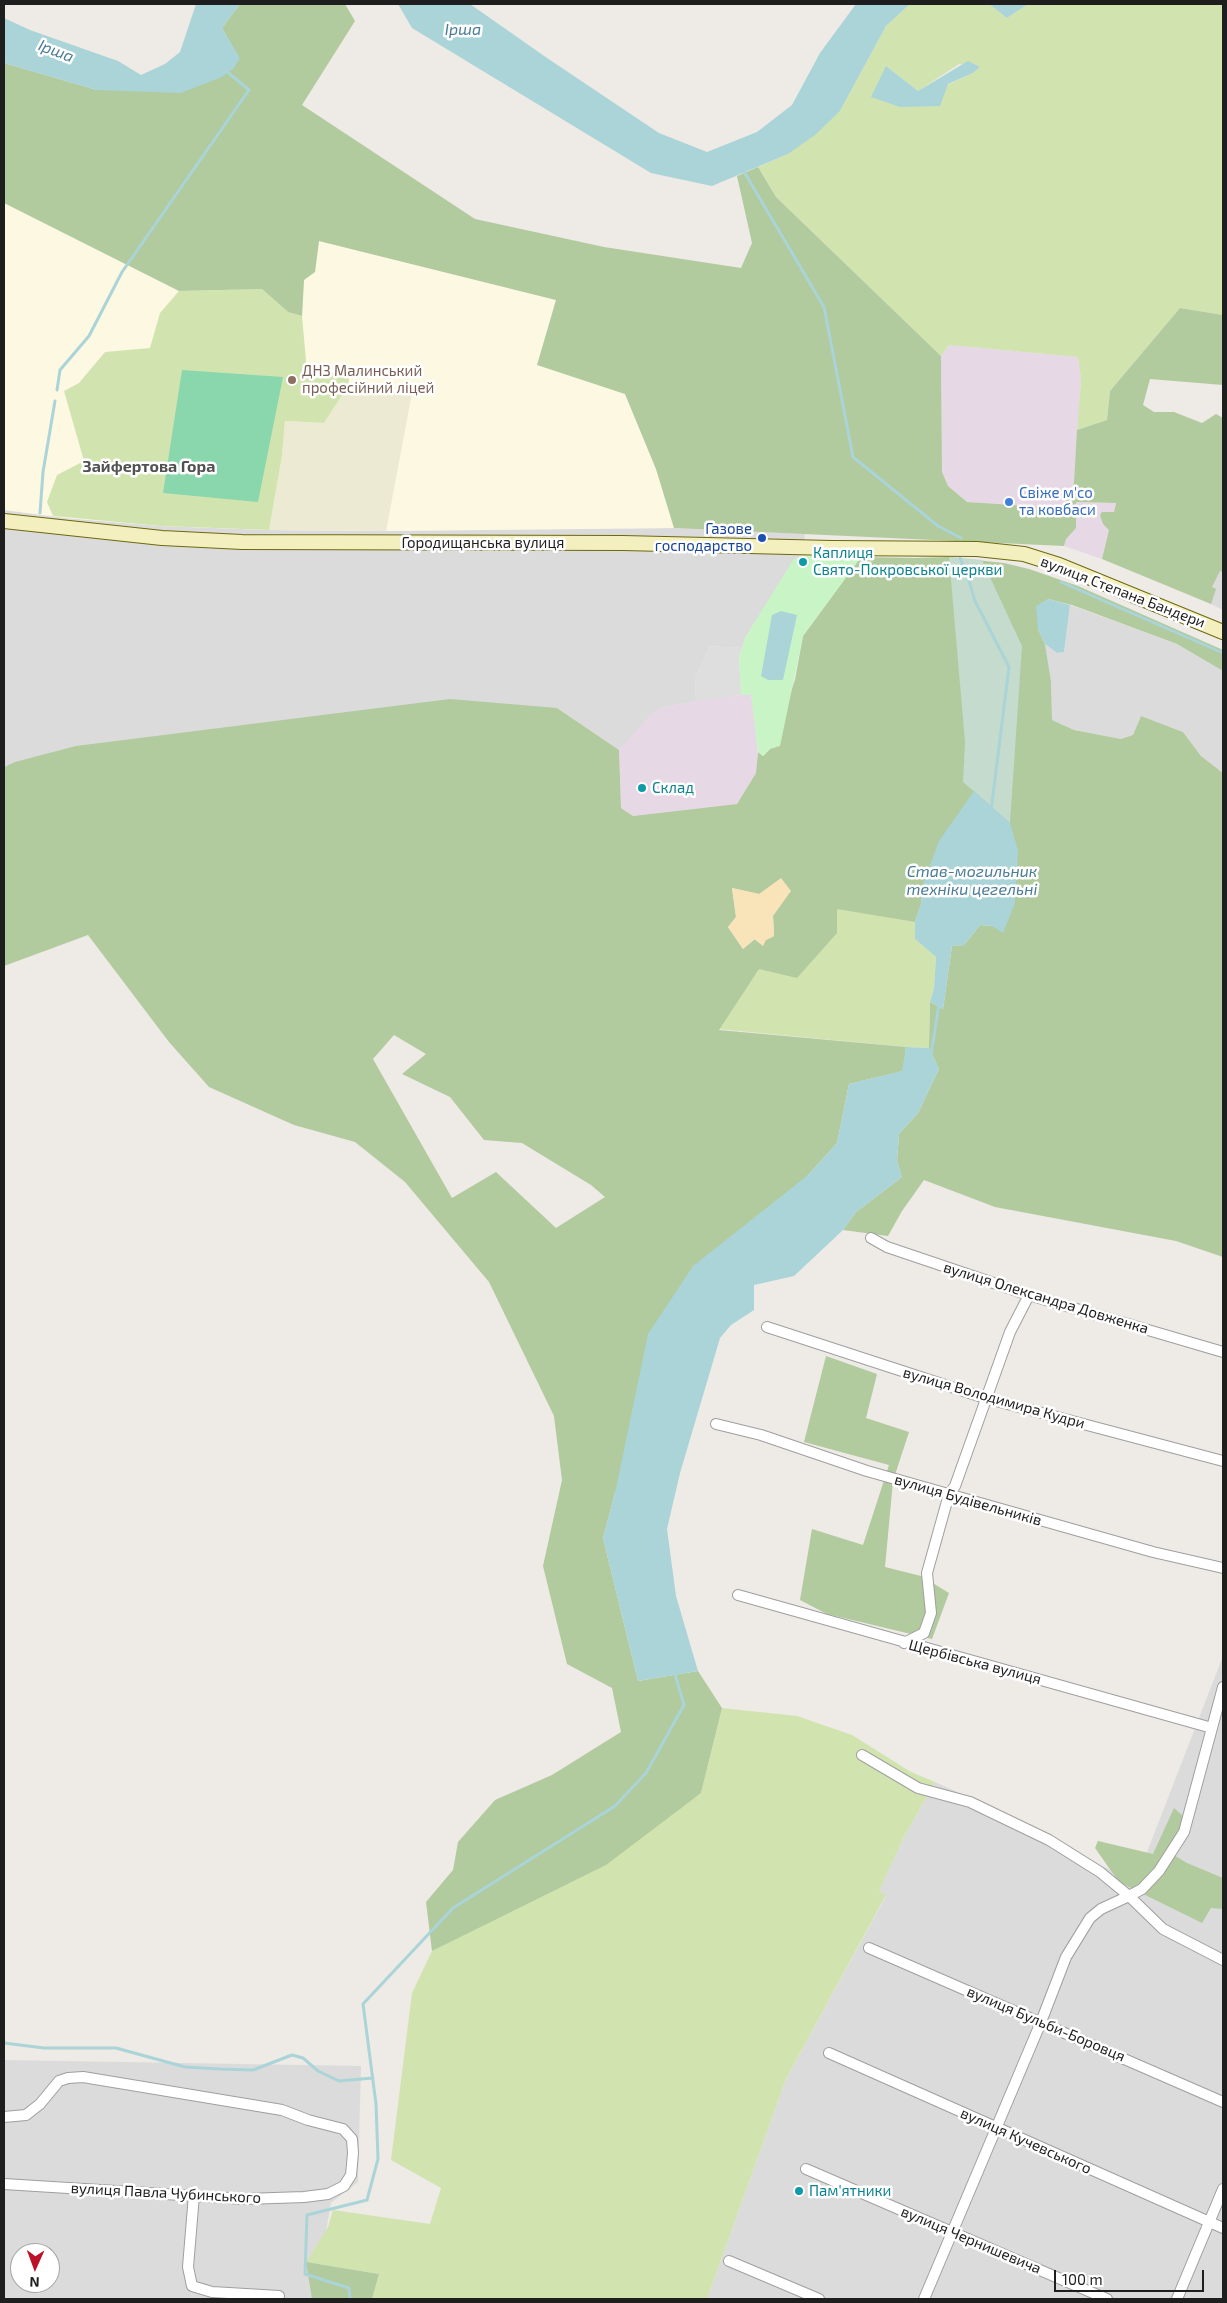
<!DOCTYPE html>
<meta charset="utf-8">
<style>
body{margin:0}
#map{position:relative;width:1227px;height:2303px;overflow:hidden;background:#eeeae5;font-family:"Exo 2",sans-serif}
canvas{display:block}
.frame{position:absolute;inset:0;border:5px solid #1e1e1e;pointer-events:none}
.north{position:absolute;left:10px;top:2243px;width:50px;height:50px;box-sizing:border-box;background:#fff;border:1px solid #a5a5a5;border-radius:50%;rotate:182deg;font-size:14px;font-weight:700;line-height:20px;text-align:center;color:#1e1e1e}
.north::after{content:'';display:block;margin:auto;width:18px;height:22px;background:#bb1129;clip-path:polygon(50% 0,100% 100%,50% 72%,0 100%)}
.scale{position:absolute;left:1054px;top:2270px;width:150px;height:22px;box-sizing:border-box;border:2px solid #1e1e1e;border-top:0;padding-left:6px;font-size:15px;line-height:18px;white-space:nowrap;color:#1e1e1e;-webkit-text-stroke:4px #fff;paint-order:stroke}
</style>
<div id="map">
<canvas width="1227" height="2303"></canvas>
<div class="frame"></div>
<div class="north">N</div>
<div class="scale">100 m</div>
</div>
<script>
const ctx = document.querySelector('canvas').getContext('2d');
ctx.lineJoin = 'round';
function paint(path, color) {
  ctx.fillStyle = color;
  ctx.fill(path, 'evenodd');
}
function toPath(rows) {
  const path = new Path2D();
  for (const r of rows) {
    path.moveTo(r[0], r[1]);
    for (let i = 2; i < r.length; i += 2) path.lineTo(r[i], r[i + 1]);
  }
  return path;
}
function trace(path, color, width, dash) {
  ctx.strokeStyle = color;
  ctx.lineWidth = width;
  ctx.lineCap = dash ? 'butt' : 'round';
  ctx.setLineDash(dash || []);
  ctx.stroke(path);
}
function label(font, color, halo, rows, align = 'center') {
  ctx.font = font + ' "Exo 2",sans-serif';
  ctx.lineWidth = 5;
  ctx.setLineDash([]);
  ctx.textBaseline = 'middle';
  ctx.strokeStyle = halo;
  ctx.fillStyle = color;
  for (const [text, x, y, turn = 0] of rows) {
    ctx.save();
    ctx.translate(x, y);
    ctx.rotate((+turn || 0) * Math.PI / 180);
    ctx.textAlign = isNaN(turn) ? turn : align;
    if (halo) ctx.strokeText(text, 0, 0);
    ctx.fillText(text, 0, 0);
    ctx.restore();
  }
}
const residential = toPath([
 [4,510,66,518,160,526,269,530,386,531,674,528,805,534,803,555,797,557,745,638,742,648,710,646,695,678,696,701,661,708,619,750,557,708,15,762,4,767],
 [1202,563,1223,572,1223,610,1190,594],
 [1070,605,1177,644,1223,671,1223,773,1201,756,1183,732,1141,716,1133,735,1121,739,1074,730,1052,720,1051,681,1045,644,1057,653,1064,652],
 [1223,1656,1223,2299,707,2299,786,2079,886,1896,878,1892,903,1839,935,1782,993,1808,1082,1860,1137,1878],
 [4,2060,361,2066,358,2182,331,2203,314,2299,4,2299],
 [20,2253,50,2253,50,2283,20,2283]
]);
const industrial = toPath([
 [949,345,1078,357,1081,380,1074,482,1070,498,1059,508,967,502,948,486,942,472,941,356],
 [1073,502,1116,503,1102,559,1064,546],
 [751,694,756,729,758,762,756,773,737,804,633,816,621,808,619,750,652,713,661,708,705,699]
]);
const education = toPath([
 [4,203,302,316,304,280,315,272,319,241,556,300,538,365,625,394,656,469,674,528,386,531,269,530,160,526,66,518,4,510]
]);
const farmland = toPath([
 [348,386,412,393,386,531,269,530,282,456,285,421,324,423]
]);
const grass = toPath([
 [910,4,989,4,1007,18,1028,4,1223,4,1223,315,1180,308,1110,391,1107,420,1077,430,1081,380,1078,357,949,345,941,356,776,197,758,167,788,154,840,111,886,26],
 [959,64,980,67,973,73,900,107,886,66,918,91],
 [262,289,288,312,302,316,307,372,350,373,348,386,324,423,285,421,282,456,269,530,160,526,53,516,47,502,57,475,84,461,64,391,79,383,105,352,150,348,160,313,179,291],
 [837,908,915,922,915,939,936,957,934,988,930,1002,929,1048,906,1047,718,1029,759,969],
 [722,1708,797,1716,852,1735,911,1772,935,1782,903,1839,879,1891,886,1895,786,2079,707,2299,372,2299,379,2274,306,2262,328,2227,333,2210,430,2224,441,2188,391,2160,412,1993,432,1951,518,1907,701,1793]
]);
const forest = toPath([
 [240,4,345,4,355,21,302,105,475,219,604,247,741,268,752,243,737,176,758,167,776,197,941,356,942,472,948,486,967,502,1059,508,1070,498,1074,482,1077,430,1107,420,1110,391,1180,308,1223,315,1223,385,1150,379,1143,405,1154,412,1174,412,1202,423,1216,414,1223,418,1223,572,1220,571,1212,587,1216,589,1211,604,1102,559,1109,530,1103,524,1100,515,1102,512,1114,512,1116,503,1076,502,1076,528,1066,539,1064,546,674,528,656,469,625,394,537,365,556,300,319,241,315,272,304,280,302,316,288,312,262,289,179,291,4,203,4,63,97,90,239,58,222,28],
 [861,557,914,558,949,557,1004,563,1029,569,1078,586,1223,650,1223,671,1177,644,1072,605,1048,599,1038,629,1045,644,1051,681,1052,720,1074,730,1121,739,1133,735,1141,716,1183,732,1201,756,1223,773,1223,1257,1176,1241,995,1207,924,1180,902,1211,888,1236,843,1230,856,1212,902,1177,897,1161,899,1134,918,1113,939,1069,929,1048,930,1002,943,1009,952,946,964,945,980,925,992,926,923,884,921,904,915,922,837,909,837,933,797,978,759,969,719,1030,906,1047,903,1071,849,1084,837,1143,808,1175,615,1493,603,1538,638,1681,698,1671,722,1708,701,1793,606,1865,432,1951,426,1902,453,1870,458,1842,495,1800,552,1775,621,1732,612,1688,567,1664,543,1566,562,1480,554,1416,489,1282,405,1182,355,1142,294,1125,209,1087,169,1042,88,935,4,966,4,767,15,762,76,746,450,699,557,708,619,750,621,808,633,816,737,804,756,773,758,752,763,756,770,749,795,680,803,636],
 [732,888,759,894,773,916,774,936,766,940,755,939,743,949,728,927,736,917],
 [394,1035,426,1054,402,1074,450,1097,484,1140,522,1143,591,1185,605,1197,556,1228,496,1172,452,1198,373,1059],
 [826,1356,877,1374,866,1418,909,1432,893,1481,885,1567,921,1576,949,1593,932,1639,827,1614,800,1600,812,1529,863,1545,889,1465,804,1442],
 [1174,1808,1183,1816,1181,1827,1167,1851,1187,1863,1223,1878,1223,1909,1211,1908,1202,1923,1119,1882,1095,1848,1098,1841,1153,1854],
 [306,2262,379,2274,372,2299,312,2299]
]);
const wetland = toPath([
 [949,557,982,560,1022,646,1010,823,963,782,965,742]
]);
const sand = toPath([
 [781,878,791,891,773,916,774,936,766,940,763,946,754,939,743,949,728,927,736,917,732,888,759,894]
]);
const park = toPath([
 [803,555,861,557,803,636,780,746,770,749,763,756,758,752,751,694,741,695,739,658,745,638,793,560]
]);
const pitch = toPath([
 [182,370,283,377,258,502,163,493]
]);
const parking = toPath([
 [710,646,742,648,739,658,741,695,696,701,695,678]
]);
const water = toPath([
 [196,4,240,4,222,28,240,58,234,68,222,77,181,93,97,90,4,63,4,18,30,30,118,61,141,75,165,64,180,52],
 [398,4,470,4,547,58,659,133,707,152,757,132,792,105,820,53,856,4,910,4,886,26,840,111,815,135,788,154,712,186,651,173,412,28],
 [989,4,1028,4,1007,18],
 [968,61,980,67,973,73,948,84,940,106,900,107,871,97,886,66,918,91],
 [1048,599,1070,605,1064,652,1057,653,1045,644,1038,629,1036,606],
 [781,611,797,615,783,680,768,680,761,676,772,615],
 [974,791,1010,823,1018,850,1015,903,1003,933,992,926,980,925,964,945,952,946,943,1009,930,1002,934,988,936,957,915,939,915,922,921,904,923,884,939,841],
 [906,1047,929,1048,939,1069,918,1113,899,1134,897,1161,902,1177,856,1212,843,1230,794,1276,754,1285,754,1310,731,1325,720,1338,680,1473,667,1529,676,1596,698,1671,638,1681,603,1538,615,1493,648,1334,693,1266,808,1175,837,1143,849,1084,902,1071]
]);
const stream = toPath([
 [743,170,824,307,853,457,938,526,961,538],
 [57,390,60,370,89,336,122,272,249,90,225,70],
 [40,513,43,472,55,401],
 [960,558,967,574,975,601,1009,667,991,811],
 [1061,582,1223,653],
 [931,1055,939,1004],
 [4,2043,44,2048,116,2048,185,2067,219,2069,253,2070,292,2055,303,2058,318,2071,339,2081,373,2078],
 [350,2299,349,2288,305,2274,307,2215,367,2200,378,2159,376,2104,363,2004,453,1908,615,1806,646,1773,684,1705,674,1671]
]);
const street = toPath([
 [871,1238,887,1247,1029,1295,1223,1352],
 [767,1327,985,1398,1223,1461],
 [716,1424,761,1435,867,1471,1153,1552,1223,1568],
 [738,1595,1212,1728],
 [904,1643,924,1633,931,1613,927,1573,949,1494,955,1486,1010,1332,1029,1295],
 [862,1755,918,1788,970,1802,1049,1840,1100,1872,1129,1896,1142,1889,1159,1871,1184,1832,1223,1687],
 [869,1948,1223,2102],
 [829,2053,1223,2228],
 [4,2117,26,2115,40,2104,59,2081,68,2078,83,2077,282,2110,308,2120,343,2129,352,2139,353,2153,351,2175,344,2186,328,2194,304,2197,245,2199,4,2184],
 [806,2169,1107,2299],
 [194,2195,188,2267,192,2286,212,2292,279,2296],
 [729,2261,819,2299],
 [924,2299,1041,2022,1066,1957,1090,1918,1101,1909,1129,1896,1163,1929,1223,1960],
 [1177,2299,1223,2189]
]);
const secondary = toPath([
 [4,521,162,538,242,542,623,543,832,548,977,549,1024,554,1059,565,1223,632]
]);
const markers = [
 [292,380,5,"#8d6e63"],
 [1009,502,5,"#3f7fe0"],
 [762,538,5,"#1a4fb4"],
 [803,562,5,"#0f9aa8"],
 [642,788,5,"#0f9aa8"],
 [799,2191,5,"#0f9aa8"]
];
const educationNames = [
 ["ДНЗ Малинський",302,371],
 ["професійний ліцей",302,388]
];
const shopNames = [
 ["Свіже м'со",1019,493],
 ["та ковбаси",1019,510]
];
const transitNames = [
 ["Газове",752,529],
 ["господарство",752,546]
];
const streetNames = [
 ["Городищанська вулиця",483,543],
 ["вулиця Степана Бандери",1123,592,21],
 ["вулиця Олександра Довженка",1046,1298,17],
 ["вулиця Володимира Кудри",994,1398,16],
 ["вулиця Будівельників",968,1500,16],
 ["Щербівська вулиця",975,1662,15],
 ["вулиця Бульби-Боровця",1046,2024,23],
 ["вулиця Кучевського",1026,2141,24],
 ["вулиця Павла Чубинського",166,2193,3],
 ["вулиця Чернишевича",971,2240,23]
];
const cultureNames = [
 ["Каплиця",813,553],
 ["Свято-Покровської церкви",813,570],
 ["Склад",652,788],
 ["Пам'ятники",809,2191]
];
const waterNames = [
 ["Ірша",463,30],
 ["Ірша",56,51,21],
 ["Став-могильник",972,872],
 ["техніки цегельні",972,890]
];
const neighbourhoodNames = [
 ["Зайфертова Гора",149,467]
];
paint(residential, '#dcdbdc');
paint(industrial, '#e7d8e6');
paint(education, '#fcf8e1');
paint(farmland, '#ecead2');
paint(grass, '#d1e4b0');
paint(forest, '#b1ca9e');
paint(wetland, '#c4dbcd');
paint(sand, '#f9e3b9');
paint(park, '#c9f5c6');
paint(pitch, '#8ad7ae');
paint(parking, '#dedede');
paint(water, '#aad4d8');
trace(stream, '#aad4d8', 3);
trace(street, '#9f9f9f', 12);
trace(secondary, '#6c690e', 16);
trace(street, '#fff', 10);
trace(secondary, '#f4efbe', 14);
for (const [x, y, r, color] of markers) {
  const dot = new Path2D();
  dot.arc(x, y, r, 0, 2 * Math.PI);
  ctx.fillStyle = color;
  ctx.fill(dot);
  trace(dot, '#fff', 2);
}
label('15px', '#785e54', '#fff', educationNames, 'left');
label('15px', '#366cbe', '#fff', shopNames, 'left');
label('15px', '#164399', '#fff', transitNames, 'right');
label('15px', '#1e1e1e', '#fff', streetNames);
label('15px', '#0d838f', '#fff', cultureNames, 'left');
label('italic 16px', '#4c7c97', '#fff', waterNames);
label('bold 16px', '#515151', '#fff', neighbourhoodNames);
</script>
